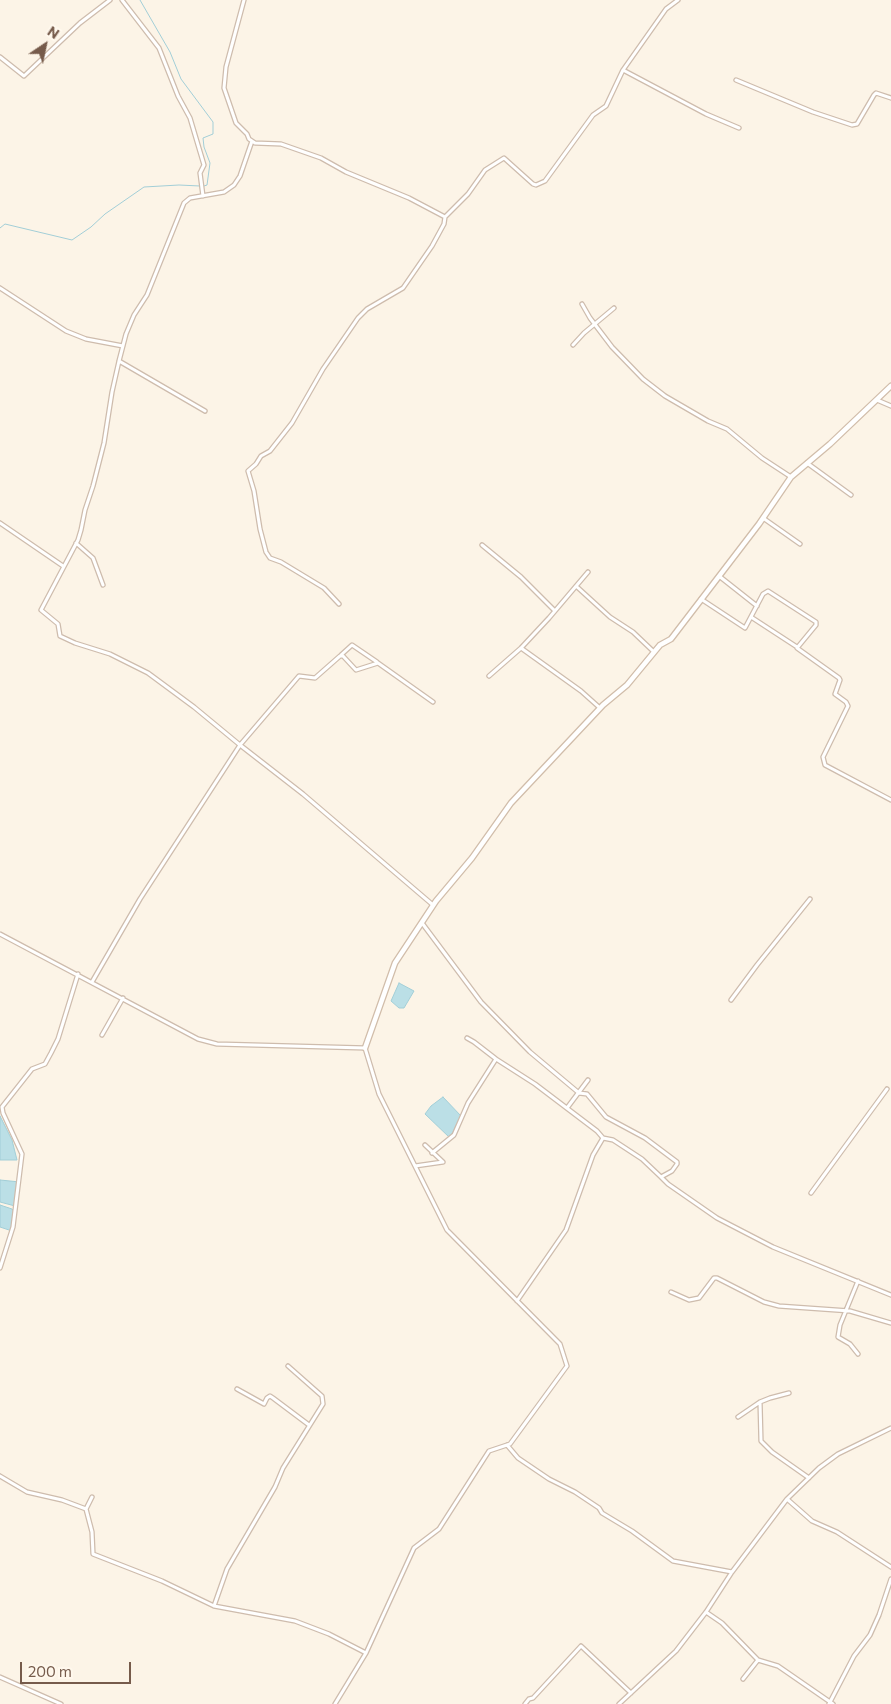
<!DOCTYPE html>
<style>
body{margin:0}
#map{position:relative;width:891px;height:1704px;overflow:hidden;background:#fcf4e7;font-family:Commissioner,sans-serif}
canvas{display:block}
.north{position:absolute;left:20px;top:20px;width:50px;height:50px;-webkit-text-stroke:4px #fff8ed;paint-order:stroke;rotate:34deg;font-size:14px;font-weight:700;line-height:20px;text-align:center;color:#765b4b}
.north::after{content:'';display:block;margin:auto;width:18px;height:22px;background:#765b4b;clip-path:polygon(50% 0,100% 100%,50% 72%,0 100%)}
.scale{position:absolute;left:20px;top:1662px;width:111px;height:22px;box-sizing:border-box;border:2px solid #765b4b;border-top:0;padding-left:6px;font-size:15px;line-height:18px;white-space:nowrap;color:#765b4b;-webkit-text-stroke:4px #fff8ed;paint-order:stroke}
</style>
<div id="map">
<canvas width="891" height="1704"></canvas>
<div class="north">N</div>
<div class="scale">200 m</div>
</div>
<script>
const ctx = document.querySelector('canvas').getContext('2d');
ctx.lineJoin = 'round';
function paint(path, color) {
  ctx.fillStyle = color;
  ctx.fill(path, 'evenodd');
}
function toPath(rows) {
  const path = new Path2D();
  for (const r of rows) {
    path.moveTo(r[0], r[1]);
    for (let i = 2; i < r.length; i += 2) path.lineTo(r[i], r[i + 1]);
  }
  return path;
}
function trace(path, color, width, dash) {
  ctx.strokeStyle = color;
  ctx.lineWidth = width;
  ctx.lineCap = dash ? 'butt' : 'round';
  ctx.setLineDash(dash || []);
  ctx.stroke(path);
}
const water = toPath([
 [399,983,414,991,404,1008,399,1008,391,1001,399,983],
 [443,1097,461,1116,450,1138,425,1114,431,1106,443,1097],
 [0,1116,12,1140,17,1160,0,1160,0,1116],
 [0,1180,20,1182,15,1206,0,1202,0,1180],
 [0,1205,12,1209,16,1214,12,1231,0,1227,0,1205]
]);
const stream = toPath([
 [140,0,170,52,181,79,213,122,213,134,203,138,204,147,210,163,207,185,204,186],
 [0,228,5,224,72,240,91,227,105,214,144,187,179,185,200,186]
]);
const street = toPath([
 [122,0,159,48,178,96,190,118,204,165,200,173,203,196],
 [244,0,226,67,224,88,236,123,247,134,249,139,255,143,281,144,321,158,346,172,409,198,445,217,468,194,485,170,504,158,533,184,536,185,545,181,593,115,606,106,623,70,666,9,678,0],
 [0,57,24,76,80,23,110,0],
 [623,70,706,114,739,128],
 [736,80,813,112,852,125,857,124,874,95,876,93,891,98],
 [252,141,240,176,234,185,224,192,190,198,184,203,147,295,134,315,126,334,119,361,112,392,104,443,93,486,85,510,81,530,78,540,41,610,58,624,60,636,75,643,110,654,148,673,194,707,240,745,299,676,315,678,340,656,343,656,356,670,378,663,433,702],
 [0,288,66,331,86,339,123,346],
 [582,304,590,318,612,347,643,379,665,396,708,421,727,429,762,458,791,477],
 [573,345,584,333,614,308],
 [119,361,205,411],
 [877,400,891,406],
 [807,463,851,495],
 [763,518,800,544],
 [0,523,63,566],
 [76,543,93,558,103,585],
 [482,545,521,577,554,610],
 [719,576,757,606],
 [576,586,610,617,633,632,654,652],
 [701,599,745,628,763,594,768,591,816,622,816,625,797,648,839,678,840,680,835,694,846,702,848,706,823,757,825,765,891,800],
 [339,604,324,588,281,562,270,558,266,552,260,529,254,491,248,471,256,464,261,456,270,451,292,423,323,369,358,318,367,309,403,288,432,246,444,224,445,217],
 [751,617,797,647],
 [521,648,581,691,600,708],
 [341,655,352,645,377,662],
 [489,676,521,648,549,618,588,572],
 [422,923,481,1002,530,1052,579,1093,587,1094,606,1117,645,1138,677,1162,677,1164,672,1171,661,1177,668,1184,717,1218,773,1247,891,1295],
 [0,934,198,1039,217,1044,365,1048,379,1094,447,1230,560,1344,567,1366,510,1444,489,1451,439,1529,414,1548,366,1653,335,1704],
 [92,982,140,899,240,745,303,794,433,905],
 [731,1000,757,965,810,899],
 [102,1035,123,998],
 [467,1038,474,1042,496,1059,535,1084,597,1131,603,1138,613,1140,642,1159,661,1177],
 [567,1108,588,1080],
 [432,1153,454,1135,468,1103,496,1059],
 [415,1166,443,1162,425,1145],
 [811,1193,887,1089],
 [0,1268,13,1227,22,1154,3,1113,2,1107,32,1069,45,1064,51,1053,58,1039,78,974],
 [858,1281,840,1325,838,1337,850,1344,858,1354],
 [671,1292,689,1300,699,1298,714,1278,717,1278,764,1302,779,1306,850,1311,891,1323],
 [517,1301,566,1230,593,1155,603,1138],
 [237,1389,264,1404,267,1398,270,1396,273,1398,309,1425],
 [760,1402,761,1441,772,1452,809,1478],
 [738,1417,760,1402,770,1398,789,1393],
 [507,1445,518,1458,549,1479,575,1492,599,1508,602,1513,632,1531,673,1561,732,1572],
 [0,1476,27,1492,62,1500,86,1509,92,1532,93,1554,162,1581,214,1606,295,1621,329,1634,366,1653],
 [787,1499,812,1521,837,1532,891,1567],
 [86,1509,92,1497],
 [214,1606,227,1569,275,1487,283,1468,323,1404,322,1396,288,1366],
 [706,1612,722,1623,758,1660,778,1666,833,1704],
 [0,1677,61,1704],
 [743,1679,758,1660],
 [525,1704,529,1699,533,1698,581,1646,631,1693],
 [619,1704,676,1651,706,1612,732,1572,787,1499,819,1468,838,1454,891,1428],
 [829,1704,854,1656,870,1635,879,1615,891,1579]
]);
const secondary = toPath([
 [365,1048,395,963,436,901,472,858,511,803,603,705,627,685,660,645,671,639,759,524,791,477,830,444,891,386]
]);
paint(water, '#bbdfe6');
trace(water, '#a2ced7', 1);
trace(stream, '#a2ced7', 1);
trace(street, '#cebcad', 5.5);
trace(secondary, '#d1bdaa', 7);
trace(street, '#fff', 3);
trace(secondary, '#fff', 4.5);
</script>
